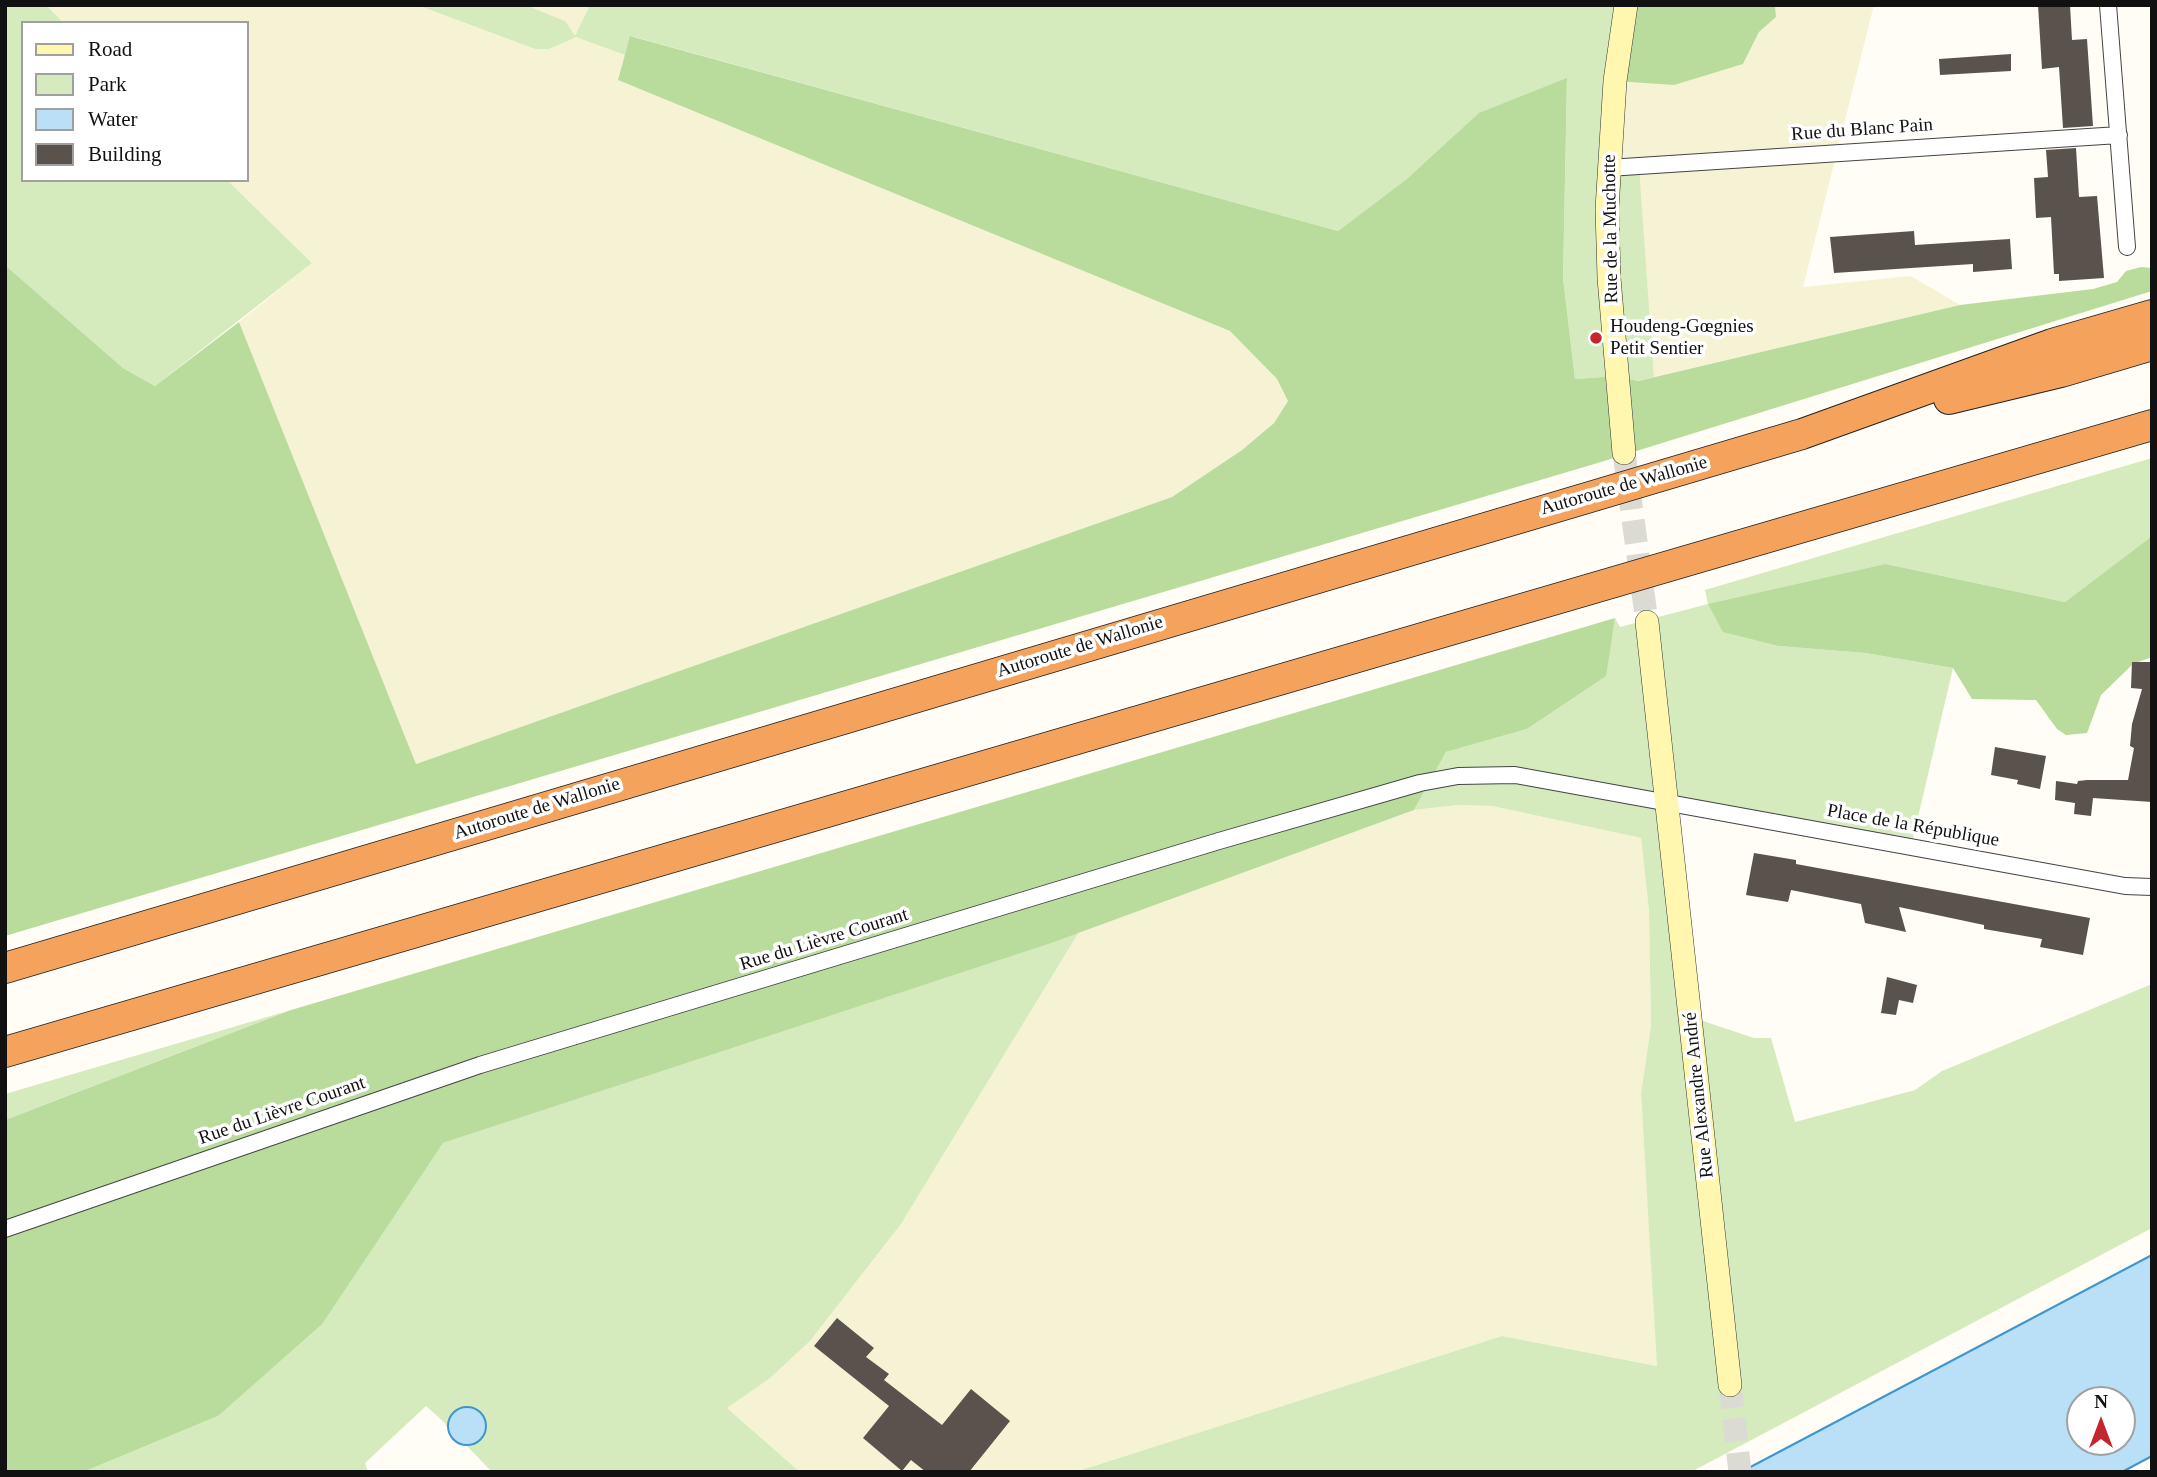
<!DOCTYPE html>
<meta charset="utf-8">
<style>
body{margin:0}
#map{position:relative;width:2157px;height:1477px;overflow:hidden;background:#fffdf5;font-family:Georgia,serif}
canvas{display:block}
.frame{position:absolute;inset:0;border:7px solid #111;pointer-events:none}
.legend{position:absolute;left:21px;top:21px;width:228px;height:161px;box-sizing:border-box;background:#fff;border:2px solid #a0a0a0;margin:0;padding:9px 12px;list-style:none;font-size:21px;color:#111}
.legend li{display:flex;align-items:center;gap:14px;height:35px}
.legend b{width:35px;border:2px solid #a0a0a0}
.north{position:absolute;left:2066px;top:1386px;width:70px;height:70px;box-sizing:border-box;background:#fff;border:2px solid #a0a0a0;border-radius:50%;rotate:0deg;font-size:19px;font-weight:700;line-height:28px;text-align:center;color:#111}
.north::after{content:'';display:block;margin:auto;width:24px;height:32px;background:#c4262e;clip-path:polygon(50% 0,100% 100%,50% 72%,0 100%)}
</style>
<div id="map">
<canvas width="2157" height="1477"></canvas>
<div class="frame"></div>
<ul class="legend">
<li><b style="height:9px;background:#fff6b0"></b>Road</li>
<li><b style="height:19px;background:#d5ebbd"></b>Park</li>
<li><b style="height:19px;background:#b9e0f7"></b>Water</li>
<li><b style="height:19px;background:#5a524d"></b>Building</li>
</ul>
<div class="north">N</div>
</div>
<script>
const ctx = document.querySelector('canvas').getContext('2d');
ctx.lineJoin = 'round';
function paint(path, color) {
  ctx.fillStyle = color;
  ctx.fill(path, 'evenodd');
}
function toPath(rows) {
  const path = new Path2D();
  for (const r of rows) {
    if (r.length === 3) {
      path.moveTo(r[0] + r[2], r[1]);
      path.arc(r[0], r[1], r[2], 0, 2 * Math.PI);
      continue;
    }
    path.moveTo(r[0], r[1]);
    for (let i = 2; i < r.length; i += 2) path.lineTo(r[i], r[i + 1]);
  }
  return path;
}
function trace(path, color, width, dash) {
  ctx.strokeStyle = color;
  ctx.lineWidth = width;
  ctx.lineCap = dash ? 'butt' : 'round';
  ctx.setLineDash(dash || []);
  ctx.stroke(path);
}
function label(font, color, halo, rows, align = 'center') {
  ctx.font = font + ' Georgia,serif';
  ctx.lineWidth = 7;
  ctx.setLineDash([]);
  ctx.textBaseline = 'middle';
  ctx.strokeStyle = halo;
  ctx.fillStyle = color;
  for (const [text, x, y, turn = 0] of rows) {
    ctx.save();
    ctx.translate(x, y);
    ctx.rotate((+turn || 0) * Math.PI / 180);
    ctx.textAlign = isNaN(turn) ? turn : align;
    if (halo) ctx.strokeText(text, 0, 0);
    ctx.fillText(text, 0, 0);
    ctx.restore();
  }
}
const farmland = toPath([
 [46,5,417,5,535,49,549,49,575,36,542,13,525,5,590,5,576,36,625,55,619,80,1230,331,1277,379,1288,401,1274,423,1242,450,1172,497,416,764,239,322,312,263,227,180,247,180,247,23,64,23],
 [1775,5,1874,5,1803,287,1911,276,1960,305,1654,377,1640,185,1608,168,1615,81,1743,64,1759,32,1776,17],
 [1458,805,1492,806,1641,838,1649,911,1651,1026,1641,1093,1658,1366,1502,1336,1075,1472,800,1472,727,1408,769,1379,810,1341,901,1224,1079,932,1414,810]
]);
const green = toPath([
 [5,5,46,5,64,23,23,23,23,180,227,180,312,263,155,386,123,368,5,265],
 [417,5,525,5,565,21,575,36,590,5,1626,5,1608,168,1639,166,1654,377,1638,381,1616,376,1575,379,1563,278,1567,79,1408,178,1338,231,631,36,625,55,576,37,549,49,535,49],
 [2152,458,2152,536,2065,602,1886,564,1779,646,1865,653,1953,668,1911,847,1668,805,1691,1017,1754,1038,1771,1038,1795,1122,1915,1090,1942,1071,2152,984,2152,1228,1691,1472,1075,1472,1502,1336,1657,1366,1641,1093,1651,1026,1649,911,1641,838,1492,806,1458,805,1414,810,1446,752,1527,729,1605,676,1615,618,1620,627,1708,604,1705,590],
 [1079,932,901,1224,810,1341,769,1379,727,1408,800,1472,492,1472,467,1446,452,1440,445,1423,426,1406,365,1463,368,1472,63,1472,88,1470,218,1416,400,1204,443,1143],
 [291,1010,5,1120,5,1094]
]);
const forest = toPath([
 [1626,5,1775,5,1776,17,1759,32,1743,64,1674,85,1615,81],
 [630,36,1338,231,1408,178,1479,113,1567,78,1563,278,1575,379,1616,376,1638,381,1960,305,2093,289,2117,282,2126,271,2141,267,2152,268,2152,291,1601,462,5,936,5,265,123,368,155,386,239,322,416,764,1172,497,1242,450,1274,423,1288,401,1277,379,1230,331,618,80],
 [2152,536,2152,657,2133,664,2101,695,2087,733,2066,735,2057,729,2036,700,1972,699,1953,668,1865,653,1779,646,1723,632,1708,604,1886,564,2065,602],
 [1615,618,1606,676,1527,729,1446,752,1414,810,1051,943,443,1143,322,1324,218,1416,88,1470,5,1472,5,1120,291,1010]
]);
const water = toPath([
 [2152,1255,2152,1456,2122,1472,1741,1472,2152,1255],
 [2080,1400,2122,1400,2122,1442,2080,1442,2080,1400],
 [467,1426,19]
]);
const building = toPath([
 [2038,5,2070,5,2072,40,2087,39,2093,126,2063,128,2059,67,2042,69],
 [2011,54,2011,71,1940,75,1939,59],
 [2076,148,2079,197,2097,196,2104,278,2059,281,2059,274,2054,274,2051,217,2036,218,2034,178,2048,177,2046,150],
 [1914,231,1915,245,2010,239,2012,269,1973,272,1973,264,1834,273,1830,237],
 [2132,662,2152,662,2152,802,2093,798,2091,816,2074,814,2075,803,2055,800,2056,781,2077,784,2078,781,2087,780,2128,780,2134,748,2130,746,2132,724,2142,689,2131,688],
 [1995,747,2046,756,2040,789,2017,784,2018,780,1991,775],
 [1754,853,1796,860,1796,864,2090,918,2083,955,2040,947,2042,939,1984,929,1984,925,1899,907,1906,932,1865,923,1861,904,1791,890,1788,902,1746,895],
 [1887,977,1917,985,1913,1003,1899,1000,1896,1015,1881,1013],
 [837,1318,874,1348,866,1357,889,1374,884,1380,942,1425,971,1389,1010,1421,969,1472,926,1472,911,1460,902,1471,863,1438,889,1406,814,1346]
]);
const secondaryTunnel = toPath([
 [1624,453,1647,622],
 [1730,1385,1740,1472]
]);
const street = toPath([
 [2108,5,2127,247],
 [1608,168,2119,135],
 [5,1229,480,1065,1219,841,1420,783,1458,776,1515,775,2125,886,2152,887]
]);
const secondary = toPath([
 [1624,453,1609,278,1607,209,1615,81,1626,5],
 [1647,622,1730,1385]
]);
const highway = toPath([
 [1949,399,2061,372,2152,345],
 [5,968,1802,434,2052,344,2152,315],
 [5,1052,2152,425]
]);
const markers = [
 [1596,338,7,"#c4262e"]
];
const streetNames = [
 ["Rue du Blanc Pain",1862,130,-4],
 ["Rue de la Muchotte",1611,229,-91],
 ["Autoroute de Wallonie",1624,486,-16],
 ["Autoroute de Wallonie",1080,647,-17],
 ["Autoroute de Wallonie",537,809,-17],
 ["Place de la République",1913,826,10],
 ["Rue du Lièvre Courant",824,940,-17],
 ["Rue Alexandre André",1699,1095,-96],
 ["Rue du Lièvre Courant",282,1111,-19]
];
const poiNames = [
 ["Houdeng-Gœgnies",1610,327],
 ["Petit Sentier",1610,349]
];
paint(farmland, '#f6f3d4');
paint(green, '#d5ebbd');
paint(forest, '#b9dc9c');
paint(water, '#b9e0f7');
trace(water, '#3f96cf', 2);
paint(building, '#5a524d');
trace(secondaryTunnel, '#dbdad3', 23, [23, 11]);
trace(street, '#444', 18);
trace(secondary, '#333', 24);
trace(highway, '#222', 32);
trace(street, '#fff', 16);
trace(secondary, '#fff6b0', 23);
trace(highway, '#f5a25d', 30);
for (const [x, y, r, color] of markers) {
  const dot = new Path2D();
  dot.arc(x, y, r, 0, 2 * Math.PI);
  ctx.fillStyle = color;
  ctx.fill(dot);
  trace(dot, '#fff', 2.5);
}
label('19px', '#111', '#fff', streetNames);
label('19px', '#111', '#fff', poiNames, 'left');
</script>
